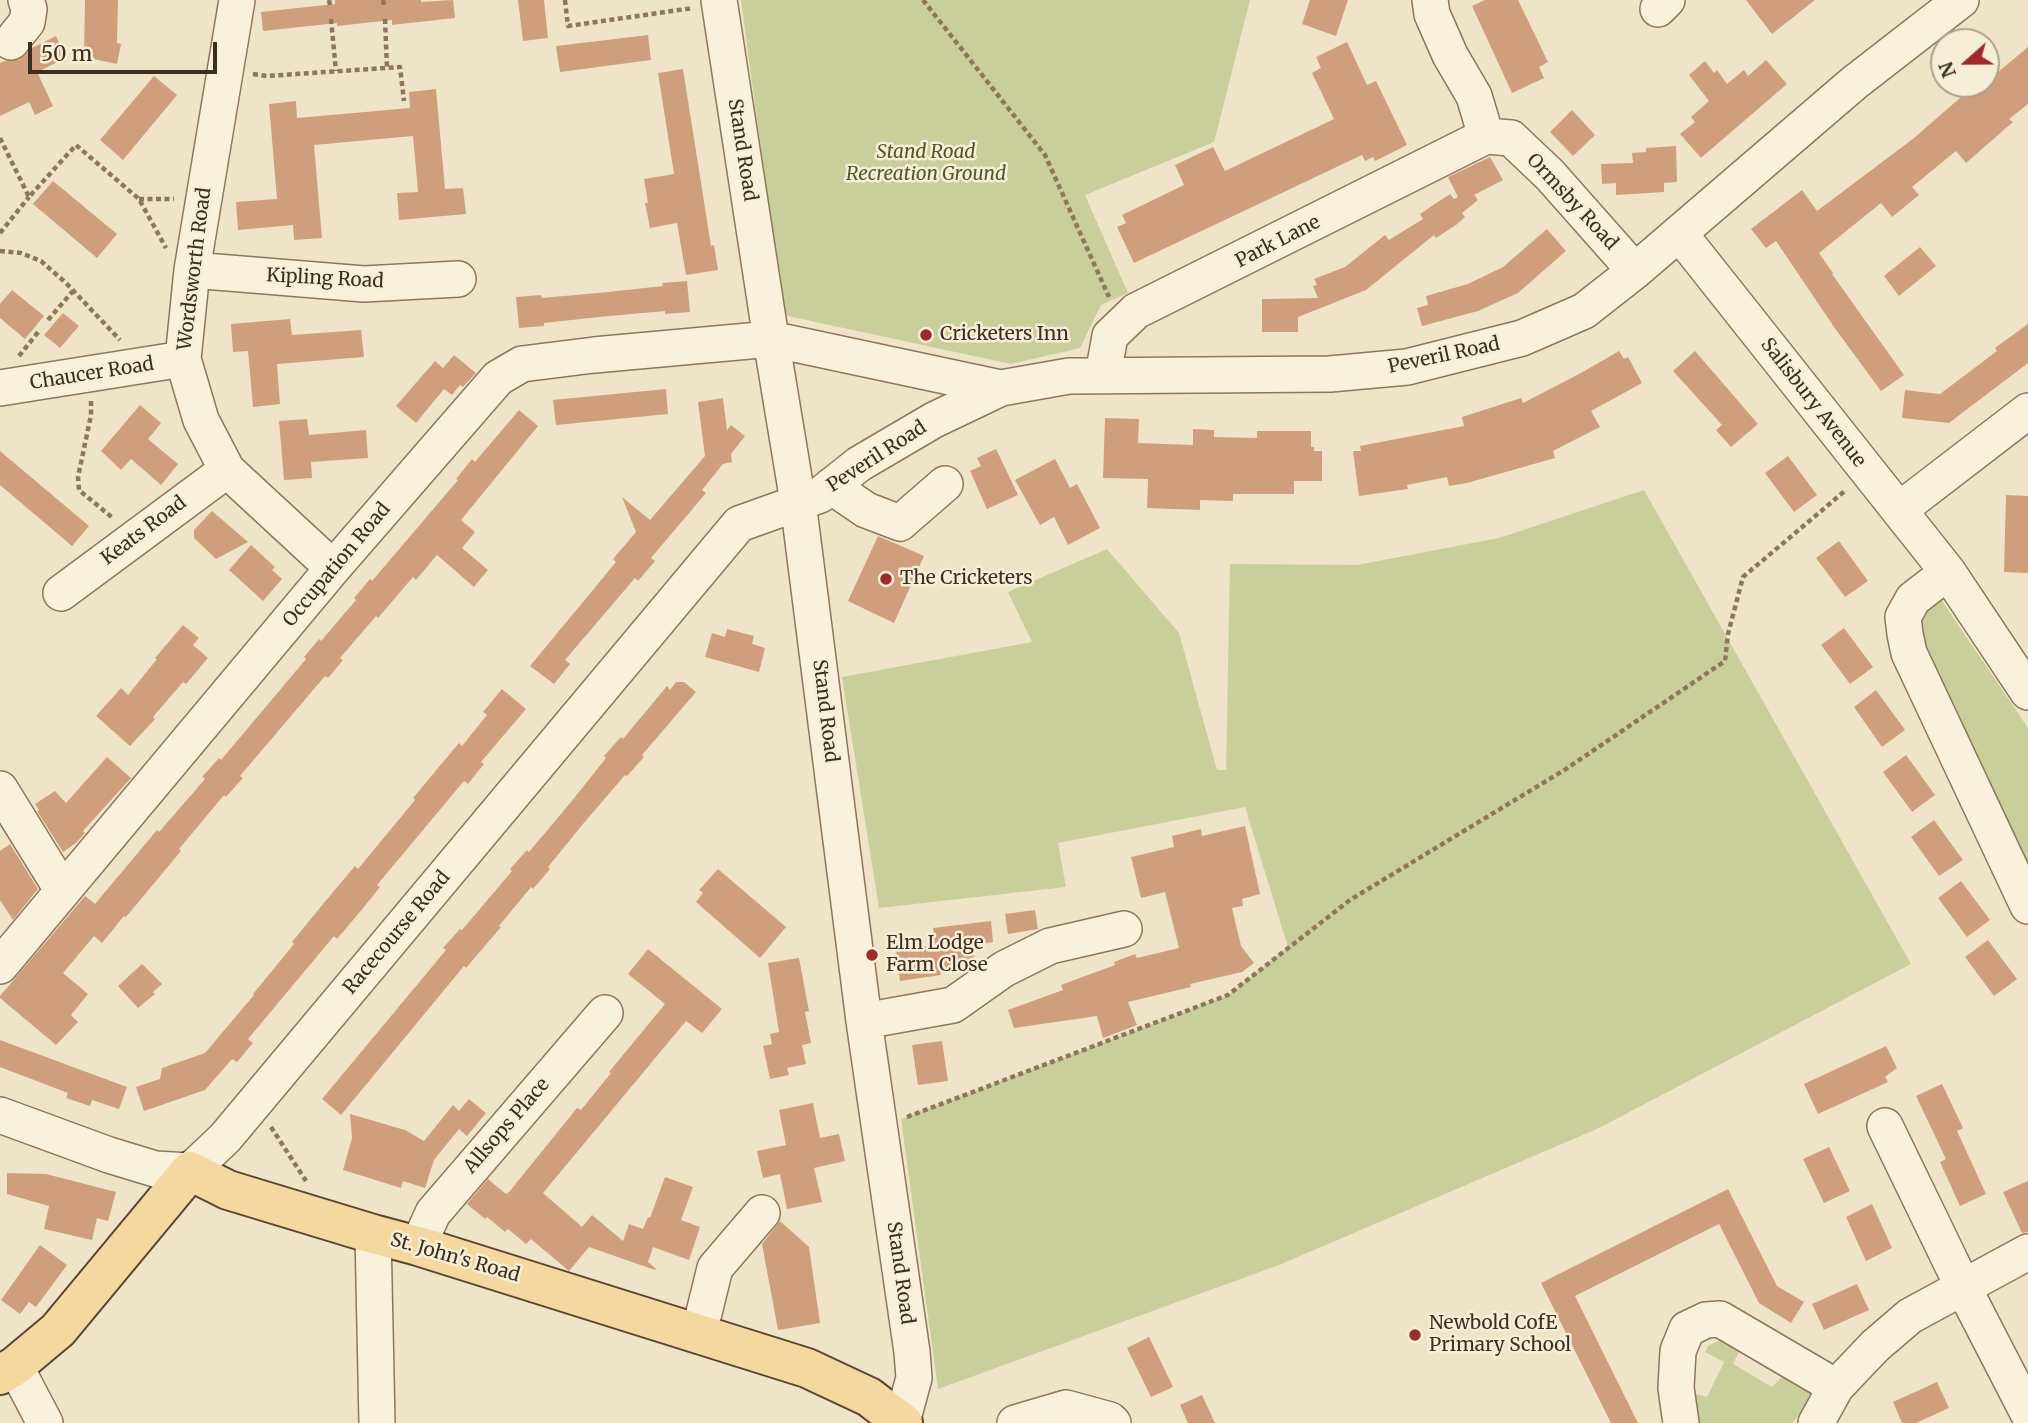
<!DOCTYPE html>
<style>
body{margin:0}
#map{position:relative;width:2028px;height:1423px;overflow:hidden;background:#f0e4c8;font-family:Merriweather,serif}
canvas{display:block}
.north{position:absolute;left:1930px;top:28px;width:70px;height:70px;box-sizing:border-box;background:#f7eed8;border:2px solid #ada18e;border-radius:50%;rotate:249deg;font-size:19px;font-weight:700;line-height:28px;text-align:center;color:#3d2e20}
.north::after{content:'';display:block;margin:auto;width:24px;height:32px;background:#9e2a2b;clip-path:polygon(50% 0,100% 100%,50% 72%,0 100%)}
.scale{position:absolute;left:28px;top:42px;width:189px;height:32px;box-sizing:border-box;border:4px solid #3d2e20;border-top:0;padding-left:9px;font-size:21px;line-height:24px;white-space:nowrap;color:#3d2e20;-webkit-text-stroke:5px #f7eed8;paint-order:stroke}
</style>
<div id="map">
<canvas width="2028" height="1423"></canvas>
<div class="north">N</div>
<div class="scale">50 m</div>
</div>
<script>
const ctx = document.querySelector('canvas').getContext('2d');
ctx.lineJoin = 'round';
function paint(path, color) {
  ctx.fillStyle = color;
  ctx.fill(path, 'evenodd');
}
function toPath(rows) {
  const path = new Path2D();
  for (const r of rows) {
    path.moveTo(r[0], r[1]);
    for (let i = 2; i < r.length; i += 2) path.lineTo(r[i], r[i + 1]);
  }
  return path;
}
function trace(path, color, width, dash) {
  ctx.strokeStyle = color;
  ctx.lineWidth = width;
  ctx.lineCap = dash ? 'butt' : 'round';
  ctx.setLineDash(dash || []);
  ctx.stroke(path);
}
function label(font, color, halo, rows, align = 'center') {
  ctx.font = font + ' Merriweather,serif';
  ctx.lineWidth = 5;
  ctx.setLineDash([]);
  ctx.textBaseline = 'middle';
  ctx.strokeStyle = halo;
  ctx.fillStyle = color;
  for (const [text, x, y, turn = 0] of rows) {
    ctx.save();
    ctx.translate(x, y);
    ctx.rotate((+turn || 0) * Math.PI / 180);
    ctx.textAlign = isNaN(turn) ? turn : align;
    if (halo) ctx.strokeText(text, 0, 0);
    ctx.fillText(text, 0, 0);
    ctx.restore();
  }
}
const green = toPath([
 [741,0,1250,0,1214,142,1085,195,1128,293,1101,305,1080,348,1011,364,783,315],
 [1644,490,1911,964,1599,1128,1279,1265,938,1389,901,1119,1228,995,1288,947,1245,807,1058,843,1066,887,879,908,842,677,1032,642,1008,592,1107,549,1179,633,1217,770,1226,770,1230,564,1357,565,1499,538],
 [1940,598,2028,728,2028,876,1916,633,1920,611],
 [1724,1338,1744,1342,1733,1364,1772,1387,1788,1370,1816,1395,1792,1423,1689,1423,1685,1391,1707,1397,1724,1362,1705,1352,1708,1346]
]);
const building = toPath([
 [85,0,118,0,117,43,121,44,117,64,84,57],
 [335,0,421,0,421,2,453,0,455,18,392,25,392,20,337,26,337,23,263,31,261,12,335,4],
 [518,0,544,0,548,38,523,41],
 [1310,0,1348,0,1336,36,1302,24],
 [1485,0,1518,0,1548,62,1539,67,1544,78,1512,93,1472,6],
 [1746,0,1815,0,1772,34],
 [648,35,651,60,560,72,556,46],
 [56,36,66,58,37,72,53,106,35,115,29,102,0,116,0,63,5,61,19,60,32,48],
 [1347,42,1367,85,1376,81,1407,145,1375,161,1373,157,1365,161,1362,155,1134,263,1117,227,1126,223,1122,215,1184,185,1175,165,1213,147,1225,171,1334,119,1312,73,1321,68,1316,57],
 [2028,47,2028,104,2009,119,2013,122,1966,163,1956,151,1912,187,1919,195,1892,217,1881,203,1819,253,1833,273,1832,274,1904,375,1881,391,1834,327,1776,241,1766,248,1751,229,1802,190,1817,211,1914,138,1976,84,1986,84,1986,82],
 [1766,60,1787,84,1701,158,1680,134,1695,122,1691,117,1709,101,1689,75,1705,61,1714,73,1717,70,1727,84,1744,70,1748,76],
 [683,69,711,246,714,245,718,270,686,275,677,223,650,228,645,203,648,203,644,179,674,174,658,73],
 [154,76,177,95,123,160,100,140],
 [436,89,445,189,463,188,466,214,399,220,397,193,418,192,413,136,314,145,322,238,294,240,293,225,238,230,236,202,277,199,269,104,296,101,297,118,410,108,409,92],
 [1572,110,1595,135,1573,156,1550,132],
 [1676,146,1677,182,1664,183,1664,192,1616,195,1616,183,1602,184,1601,164,1633,163,1632,153,1646,152,1646,148],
 [1490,157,1503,180,1474,195,1478,200,1462,213,1465,217,1456,225,1436,238,1434,235,1366,290,1298,317,1298,332,1262,332,1262,299,1318,298,1313,286,1317,285,1314,279,1345,267,1385,235,1389,240,1423,219,1420,214,1450,194,1454,199,1458,197,1448,177],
 [53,181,117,234,97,258,33,204],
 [1547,229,1566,251,1518,293,1478,311,1422,326,1417,308,1428,305,1426,296,1468,284,1503,267],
 [1920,247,1936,266,1899,296,1884,276],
 [687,281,690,312,665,314,665,311,599,317,544,323,544,326,519,328,516,297,541,295,542,298,608,292,663,286,662,283],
 [12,290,44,316,25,339,0,318,0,304],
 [63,313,79,326,60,348,44,335],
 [290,319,292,335,361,330,364,357,277,364,280,404,253,407,248,351,233,352,231,324],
 [2028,324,2028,363,1949,423,1902,418,1905,390,1940,394,1997,351,1995,348],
 [1619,351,1624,359,1628,357,1642,383,1591,411,1600,427,1553,451,1555,458,1467,483,1449,486,1447,477,1407,485,1408,489,1359,496,1353,451,1361,451,1360,446,1464,426,1462,417,1521,398,1523,403,1581,373],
 [1695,351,1758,424,1731,447,1716,430,1722,425,1673,371],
 [454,355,476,373,463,387,460,385,452,395,444,389,416,423,396,406,435,361,443,368],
 [666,389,668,414,556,425,553,400],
 [723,398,727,430,731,425,745,436,731,454,732,462,723,464,702,490,706,493,651,558,655,561,638,581,635,578,565,660,570,664,554,684,530,666,616,562,613,559,636,532,622,497,650,520,705,456,698,402],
 [140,405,161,423,148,439,178,464,161,485,131,459,121,470,101,451],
 [519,410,538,426,461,520,475,532,462,548,488,570,474,587,437,555,416,580,413,577,378,618,376,616,340,658,343,660,328,678,325,676,240,776,243,778,226,797,224,795,179,849,181,851,126,917,124,916,102,943,94,936,63,973,88,994,71,1015,78,1022,56,1045,0,998,0,996,85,896,95,904,157,830,159,832,205,779,202,777,219,758,221,760,306,659,304,657,319,639,321,641,356,600,354,598,370,579,372,581,458,480,456,479,472,459,475,462],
 [1105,418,1139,419,1138,443,1193,445,1193,429,1214,430,1214,437,1257,438,1257,431,1311,431,1311,447,1314,447,1314,451,1322,451,1322,481,1294,481,1294,494,1233,494,1233,501,1200,500,1200,510,1147,508,1148,479,1103,478],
 [307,419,309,435,366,430,368,458,311,462,312,478,284,480,279,421],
 [996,449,1018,495,987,509,970,471,981,466,977,458],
 [0,451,89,526,72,546,0,485],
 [1788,456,1817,495,1794,512,1765,473],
 [1055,459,1070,488,1077,484,1100,528,1068,545,1054,517,1040,525,1015,480],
 [2006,495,2028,496,2028,573,2004,572],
 [212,511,248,542,216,559,194,538,194,530],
 [878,536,924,556,894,623,848,601],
 [1839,541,1868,581,1845,597,1816,558],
 [251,545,275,567,272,570,282,579,263,601,229,570],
 [183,625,199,638,193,645,208,658,186,684,183,682,153,717,155,719,130,746,96,716,121,688,128,695,157,659,155,658],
 [1844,628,1873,667,1850,684,1821,645],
 [727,629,754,636,752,644,765,648,759,672,705,657,712,633,725,637],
 [676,682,684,682,696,692,642,755,644,757,627,776,625,775,583,824,548,867,550,869,533,889,531,887,499,926,501,927,466,968,464,966,341,1115,322,1099,446,950,443,948,460,929,462,930,512,871,510,869,527,850,529,852,571,802,606,758,604,756,621,737,623,739,667,686,670,690],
 [502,689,526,709,481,762,484,764,468,784,464,781,377,885,380,887,364,907,337,939,334,936,248,1039,253,1043,237,1062,232,1059,205,1090,144,1111,136,1087,160,1079,162,1068,205,1053,254,995,253,994,294,944,292,942,328,898,355,866,358,869,415,800,413,798,459,743,462,746,487,715,483,712],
 [1876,690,1905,730,1882,747,1854,707],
 [1906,755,1935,795,1912,812,1883,772],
 [107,757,131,778,83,831,85,833,76,843,63,852,37,811,39,810,35,804,55,791,66,803],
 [1934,820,1963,860,1939,876,1911,837],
 [1245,826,1260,894,1242,899,1243,906,1232,908,1241,946,1254,963,1242,972,1190,984,1191,987,1128,1002,1137,1025,1103,1038,1097,1016,1014,1028,1008,1010,1063,990,1061,985,1115,965,1114,962,1135,954,1137,958,1179,948,1165,892,1141,898,1131,857,1174,847,1172,836,1201,829,1202,836],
 [10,844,38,889,13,920,0,900,0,851],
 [718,869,786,927,760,958,696,902,703,893,699,890],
 [1961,881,1990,920,1967,937,1938,898],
 [1035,910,1038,929,1008,934,1005,914],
 [991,921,993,942,972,945,975,965,972,967,940,971,941,975,900,981,896,950,935,945,933,928],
 [1988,940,2017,979,1994,996,1965,957],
 [648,949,722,1009,702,1033,686,1021,543,1193,582,1227,592,1215,623,1241,629,1224,643,1229,648,1217,650,1218,665,1177,693,1187,681,1220,700,1227,689,1260,653,1247,648,1262,656,1269,655,1270,589,1247,569,1271,531,1239,526,1244,508,1229,505,1232,487,1217,485,1219,467,1204,488,1179,506,1194,509,1192,577,1108,581,1110,611,1073,609,1072,665,1004,628,974],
 [799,958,809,1011,805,1012,811,1043,802,1045,806,1064,787,1068,789,1075,770,1079,763,1046,772,1044,770,1034,779,1032,768,963],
 [142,964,162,984,153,992,155,994,138,1008,118,986],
 [0,1040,127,1087,119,1109,92,1100,90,1106,66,1098,68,1093,0,1067],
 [942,1041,948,1081,918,1085,912,1045],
 [1886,1046,1897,1068,1885,1077,1888,1082,1818,1114,1804,1084],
 [1942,1084,1963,1128,1957,1131,1986,1194,1960,1206,1940,1162,1946,1159,1916,1096],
 [469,1099,486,1113,467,1136,459,1129,434,1160,425,1188,403,1181,401,1188,343,1170,352,1138,350,1114,405,1130,424,1141,453,1105,459,1111],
 [813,1103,820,1138,839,1134,845,1161,814,1168,822,1202,787,1209,780,1174,763,1178,757,1151,786,1145,779,1110],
 [1829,1147,1850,1191,1824,1203,1803,1159],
 [7,1173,46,1174,116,1192,108,1221,97,1218,92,1240,44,1229,49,1206,7,1194],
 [2028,1181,2028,1232,2022,1233,2003,1192],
 [1728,1189,1777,1286,1804,1302,1791,1323,1759,1303,1719,1224,1575,1296,1638,1423,1611,1423,1541,1283],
 [1872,1204,1892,1248,1866,1261,1846,1217],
 [780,1221,809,1247,820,1323,778,1330,762,1244],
 [40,1245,67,1265,36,1307,29,1302,20,1314,1,1300],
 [1857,1284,1869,1310,1824,1330,1812,1304],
 [1149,1337,1173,1387,1151,1397,1127,1348],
 [1937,1382,1949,1408,1916,1423,1902,1423,1893,1402],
 [1202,1395,1215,1423,1188,1423,1180,1405]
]);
const path = toPath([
 [329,0,330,5],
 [383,0,384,6],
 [565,0,568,26,693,8],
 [923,0,1045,155,1109,297],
 [331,19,336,71],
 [385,19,387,68],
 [253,74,267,76,400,67,404,101],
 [0,138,29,197,76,145,139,199,166,248],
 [139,199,174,199],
 [0,233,29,197],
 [0,251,21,253,41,261,66,283,120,340],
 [48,320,73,291],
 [19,356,39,331],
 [91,401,91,415,78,477,79,490,114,519],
 [907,1117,1228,995,1350,900,1566,769,1725,661,1728,634,1743,577,1846,490],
 [271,1127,306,1181]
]);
const minor = toPath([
 [237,0,192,270,183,359,201,420,227,470,333,568],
 [719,0,771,339,798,502,864,1021,912,1352,914,1378,902,1422],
 [1430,0,1432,14,1450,55,1474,96,1486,136,1511,138,1550,175,1635,271],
 [1658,9,1667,0],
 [11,42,27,22,29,9,26,0],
 [1679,233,1948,572,2028,692],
 [192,270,364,284,458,279],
 [1103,375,1110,336,1136,311,1486,136],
 [0,388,183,359],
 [831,486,866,510,900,523,945,484],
 [1899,510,2028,411],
 [1948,572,1913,599,1903,617,1905,634,1909,653,2028,906],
 [61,593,227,470],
 [0,789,63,891],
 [0,966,333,568,498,378,522,364,594,355,771,339,1001,388],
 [864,1021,953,1005,1004,969,1050,946,1124,929],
 [0,1115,109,1155,155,1169,190,1171,225,1138,739,524,820,495,859,464,934,420,1001,388,1069,376,1330,374,1407,367,1522,338,1584,311,1635,271,1854,83,1961,0],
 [1885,1126,1963,1287,2028,1413],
 [373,1234,377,1423],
 [418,1246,433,1213,605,1013],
 [699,1333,715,1268,762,1213],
 [15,1366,45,1423],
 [1015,1423,1066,1408,1110,1420,1113,1423],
 [1681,1423,1676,1388,1678,1351,1687,1329,1706,1320,1720,1319,1836,1387],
 [1816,1423,1836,1387,1875,1346,1910,1316,2028,1252]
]);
const major = toPath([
 [0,1375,15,1366,58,1330,190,1171,228,1190,373,1234,418,1246,807,1368,869,1397,903,1423]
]);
const markers = [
 [926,335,7,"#9e2a2b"],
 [886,579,7,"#9e2a2b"],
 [872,955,7,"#9e2a2b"],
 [1415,1335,7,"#9e2a2b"]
];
const streetNames = [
 ["Stand Road",742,150,81],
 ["Ormsby Road",1572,202,47],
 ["Park Lane",1278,242,-27],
 ["Wordsworth Road",195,269,-83],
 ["Kipling Road",325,279,3],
 ["Peveril Road",1444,356,-12],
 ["Chaucer Road",92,374,-9],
 ["Salisbury Avenue",1813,403,52],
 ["Peveril Road",877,457,-33],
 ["Keats Road",144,531,-37],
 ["Occupation Road",337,565,-50],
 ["Stand Road",825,711,83],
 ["Racecourse Road",397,933,-50],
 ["Allsops Place",507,1126,-49],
 ["St. John's Road",455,1258,16],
 ["Stand Road",900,1273,82]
];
const parkNames = [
 ["Stand Road",926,153],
 ["Recreation Ground",926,175]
];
const poiNames = [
 ["Cricketers Inn",940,335],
 ["The Cricketers",900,579],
 ["Elm Lodge",886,944],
 ["Farm Close",886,966],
 ["Newbold CofE",1429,1324],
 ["Primary School",1429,1346]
];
paint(green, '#c9cf9b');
paint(building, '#cf9f7d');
trace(minor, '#8d765c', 38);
trace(major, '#5b4430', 42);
trace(path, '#8d765c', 4.5, [5, 3.5]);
trace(minor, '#faf1dc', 35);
trace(major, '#f3d9a0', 38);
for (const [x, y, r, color] of markers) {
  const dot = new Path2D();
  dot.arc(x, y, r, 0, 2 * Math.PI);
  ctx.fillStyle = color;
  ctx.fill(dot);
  trace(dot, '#f7eed8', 2.5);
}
label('19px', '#3d2e20', '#f7eed8', streetNames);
label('italic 19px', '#4d5a26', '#f7eed8', parkNames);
label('19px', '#3d2e20', '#f7eed8', poiNames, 'left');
</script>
